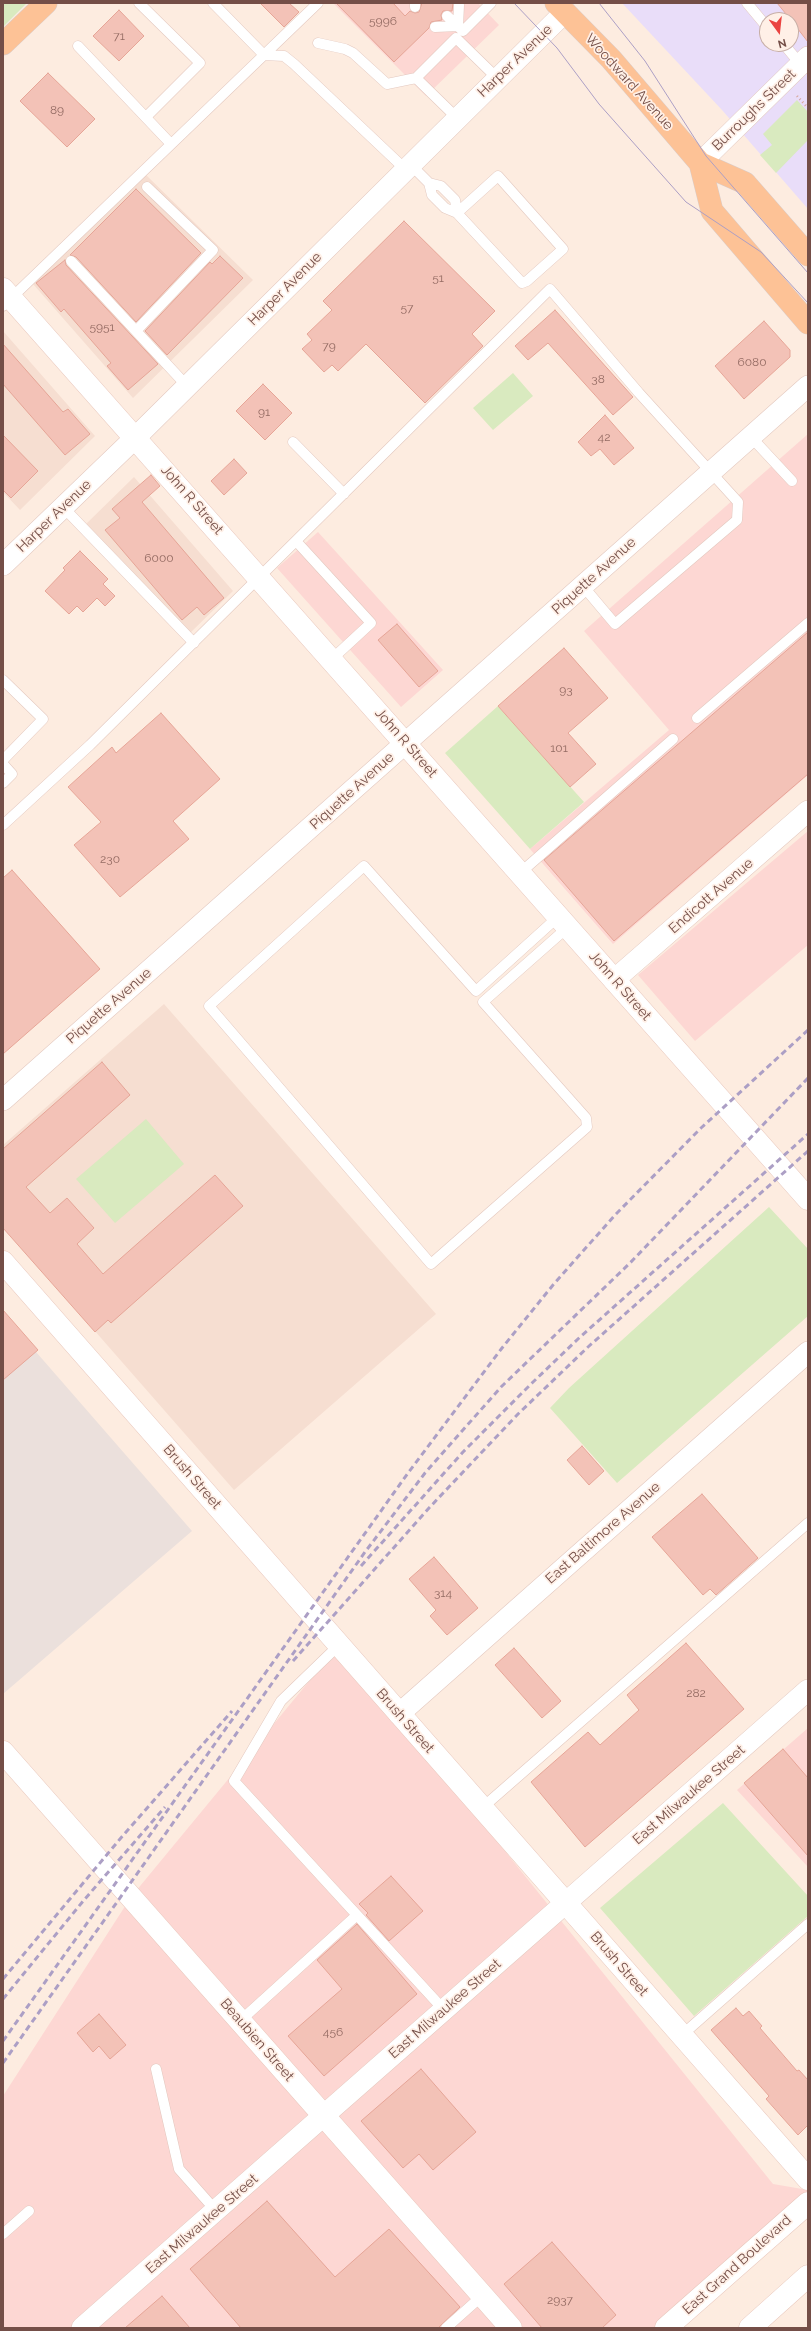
<!DOCTYPE html>
<style>
body{margin:0}
#map{position:relative;width:811px;height:2331px;overflow:hidden;background:#fdece0;font-family:Raleway,sans-serif}
canvas{display:block}
.frame{position:absolute;inset:0;border:4px solid #744e47;pointer-events:none}
.north{position:absolute;left:759px;top:12px;width:40px;height:40px;box-sizing:border-box;background:#fff0e7;border:1px solid #c7afa7;border-radius:50%;rotate:165deg;font-size:11px;font-weight:700;line-height:16px;text-align:center;color:#744e47}
.north::after{content:'';display:block;margin:auto;width:14px;height:18px;background:#ea4441;clip-path:polygon(50% 0,100% 100%,50% 72%,0 100%)}
</style>
<div id="map">
<canvas width="811" height="2331"></canvas>
<div class="frame"></div>
<div class="north">N</div>
</div>
<script>
const ctx = document.querySelector('canvas').getContext('2d');
ctx.lineJoin = 'round';
function paint(path, color) {
  ctx.fillStyle = color;
  ctx.fill(path, 'evenodd');
}
function toPath(rows) {
  const path = new Path2D();
  for (const r of rows) {
    path.moveTo(r[0], r[1]);
    for (let i = 2; i < r.length; i += 2) path.lineTo(r[i], r[i + 1]);
  }
  return path;
}
function trace(path, color, width, dash) {
  ctx.strokeStyle = color;
  ctx.lineWidth = width;
  ctx.lineCap = dash ? 'butt' : 'round';
  ctx.setLineDash(dash || []);
  ctx.stroke(path);
}
function label(font, color, halo, rows, align = 'center') {
  ctx.font = font + ' Raleway,sans-serif';
  ctx.lineWidth = 3.5;
  ctx.setLineDash([]);
  ctx.textBaseline = 'middle';
  ctx.strokeStyle = halo;
  ctx.fillStyle = color;
  for (const [text, x, y, turn = 0] of rows) {
    ctx.save();
    ctx.translate(x, y);
    ctx.rotate((+turn || 0) * Math.PI / 180);
    ctx.textAlign = isNaN(turn) ? turn : align;
    if (halo) ctx.strokeText(text, 0, 0);
    ctx.fillText(text, 0, 0);
    ctx.restore();
  }
}
const residential = toPath([
 [145,174,253,280,133,398,33,284],
 [3,331,95,436,20,510,3,492],
 [134,477,233,591,189,634,86,524],
 [164,1004,436,1314,234,1490,3,1226,3,1145]
]);
const commercial = toPath([
 [333,3,478,3,499,25,426,96],
 [808,434,808,775,613,944,530,849,669,730,584,631],
 [318,532,443,670,401,707,277,568],
 [808,831,808,945,695,1041,638,975],
 [339,1645,773,2184,808,2190,808,2202,660,2328,3,2328,3,2096,131,1897],
 [808,1728,808,1867,737,1790]
]);
const industrial = toPath([
 [3,1314,192,1531,3,1694]
]);
const education = toPath([
 [622,3,808,3,808,209,722,110],
 [767,20,791,20,791,44,767,44]
]);
const green = toPath([
 [3,3,27,3,3,27],
 [797,100,808,112,808,140,776,173,760,155,772,145,763,134],
 [513,373,533,396,493,430,473,408],
 [498,706,584,802,530,849,445,753],
 [146,1119,184,1164,115,1223,76,1179],
 [769,1207,808,1249,808,1316,617,1483,550,1408,569,1388],
 [723,1803,808,1896,808,1916,694,2016,600,1908]
]);
const building = toPath([
 [260,3,289,3,299,12,284,27,260,3],
 [336,3,393,3,405,16,410,11,415,13,419,12,422,3,453,3,452,11,443,11,441,15,442,20,431,22,429,28,394,62,336,3],
 [777,3,808,3,808,42,791,20,777,3],
 [119,10,144,36,119,61,93,36,119,10],
 [48,73,95,119,67,147,20,101,48,73],
 [136,189,201,253,136,322,76,257,70,255,136,189],
 [404,221,495,311,472,334,483,346,425,403,366,344,338,371,332,365,324,372,302,349,312,340,307,334,332,310,323,301,404,221],
 [220,256,243,278,167,355,145,331,210,262,212,264,220,256],
 [65,260,66,265,158,364,128,390,107,366,111,363,64,309,61,312,36,283,65,260],
 [555,310,633,397,613,415,548,343,528,360,515,346,555,310],
 [764,321,790,350,790,357,744,399,715,366,764,321],
 [3,344,63,412,68,409,90,434,65,455,3,384,3,344],
 [263,384,292,413,265,440,236,411,263,384],
 [605,415,634,448,614,465,600,449,591,456,578,442,605,415],
 [3,435,38,471,11,498,3,490,3,435],
 [234,459,247,473,224,495,211,481,234,459],
 [151,475,160,486,142,502,224,598,204,615,197,607,182,620,105,530,120,518,112,509,151,475],
 [80,551,108,579,103,584,115,596,105,606,97,598,83,612,77,606,69,614,45,591,65,570,63,568,80,551],
 [397,624,438,671,419,687,378,640,397,624],
 [808,632,808,774,614,941,544,860,808,632],
 [564,648,608,698,568,733,596,764,570,787,498,706,564,648],
 [161,713,220,779,173,821,189,839,120,897,74,845,101,822,68,787,112,747,116,753,161,713],
 [12,870,100,969,3,1054,3,878,12,870],
 [102,1062,130,1095,26,1187,50,1213,67,1198,94,1228,77,1244,103,1274,215,1175,243,1206,111,1323,108,1320,95,1332,3,1228,3,1149,102,1062],
 [3,1310,38,1350,3,1380,3,1310],
 [582,1446,604,1471,589,1485,567,1460,582,1446],
 [702,1494,758,1558,716,1595,710,1589,703,1595,652,1537,702,1494],
 [434,1557,478,1608,447,1635,430,1616,436,1610,409,1579,434,1557],
 [686,1643,744,1709,585,1847,531,1782,588,1732,600,1745,639,1710,627,1695,686,1643],
 [514,1648,561,1701,542,1718,495,1665,514,1648],
 [783,1749,808,1778,808,1856,744,1783,783,1749],
 [391,1876,423,1911,389,1941,366,1915,368,1913,359,1904,391,1876],
 [357,1924,417,1994,324,2076,288,2036,342,1989,317,1960,357,1924],
 [736,2008,743,2016,749,2011,762,2026,760,2028,797,2071,799,2070,808,2080,808,2125,798,2135,766,2099,769,2096,711,2030,736,2008],
 [99,2014,126,2045,110,2059,99,2046,93,2052,77,2033,99,2014],
 [421,2069,476,2132,433,2170,419,2154,403,2168,361,2121,421,2069],
 [267,2201,335,2277,389,2229,460,2307,438,2328,241,2328,190,2269,267,2201],
 [552,2242,616,2315,602,2328,542,2328,504,2284,552,2242],
 [162,2296,190,2328,125,2328,162,2296]
]);
const path = toPath([
 [797,96,808,108]
]);
const lane = toPath([
 [139,3,200,63,146,117],
 [213,3,264,55,284,56,294,64,405,169],
 [747,3,767,27],
 [415,7,415,3],
 [447,16,463,31,491,3],
 [435,27,458,26,459,5],
 [318,43,345,49,353,53,387,84,416,78],
 [787,44,787,48,801,65],
 [78,46,171,144],
 [457,118,416,78,456,38,497,78],
 [410,164,429,183],
 [498,176,563,249,527,281,522,283,457,213,498,176],
 [429,183,441,186,455,200,457,213,445,208,432,195,429,183],
 [71,261,187,386],
 [3,306,318,3],
 [136,331,213,250,147,187],
 [751,437,792,481],
 [293,442,344,494],
 [63,507,194,643],
 [296,541,371,623,332,659],
 [3,680,43,719,3,760],
 [697,718,808,623],
 [3,764,12,774,3,783],
 [3,825,90,745,550,289,639,393,738,502,737,520,615,624,583,586],
 [520,873,673,739],
 [559,916,476,991,364,866,209,1006,431,1264,587,1127,586,1118,483,1002,568,927],
 [339,1645,281,1701,234,1781,444,2010],
 [482,1808,808,1523],
 [240,2021,357,1915],
 [682,2035,808,1924],
 [156,2069,179,2169,217,2212],
 [3,2234,29,2211],
 [446,2328,483,2295]
]);
const street = toPath([
 [700,163,808,57],
 [3,565,136,437,565,12],
 [614,980,808,811],
 [3,1100,808,386],
 [399,1714,808,1352],
 [82,2328,808,1690]
]);
const secondary = toPath([
 [3,289,808,1199],
 [3,1262,808,2179],
 [3,1752,511,2328],
 [666,2328,808,2203],
 [750,2328,808,2276]
]);
const primary = toPath([
 [556,3,611,59,700,163,745,183,808,255],
 [3,44,46,3],
 [700,163,712,211,808,323]
]);
const tram = toPath([
 [514,3,557,48,599,104,686,202,761,252,808,303],
 [599,3,645,61,706,156,808,273]
]);
const rail = toPath([
 [361,1566,463,1452,532,1383,579,1338,808,1134],
 [293,1661,429,1508,518,1414,588,1347,808,1151],
 [3,1979,120,1839,232,1711],
 [3,1999,84,1900,165,1807],
 [3,2041,408,1473,502,1348,553,1285,615,1215,701,1128,808,1030],
 [3,2063,365,1552,425,1473,501,1387,630,1263,808,1078]
]);
const numberNames = [
 ["5996",383,21],
 ["71",119,36],
 ["89",57,110],
 ["51",438,278],
 ["57",407,308],
 ["5951",102,327],
 ["79",329,346],
 ["6080",752,362],
 ["38",598,379],
 ["91",264,412],
 ["42",604,437],
 ["6000",159,558],
 ["93",566,690],
 ["101",559,748],
 ["230",110,859],
 ["314",443,1593],
 ["282",696,1693],
 ["456",333,2032],
 ["2937",560,2300]
];
const streetNames = [
 ["Harper Avenue",515,61,-44],
 ["Woodward Avenue",629,82,48],
 ["Burroughs Street",754,110,-44],
 ["Harper Avenue",285,289,-45],
 ["John R Street",192,500,49],
 ["Harper Avenue",54,516,-44],
 ["Piquette Avenue",594,576,-42],
 ["John R Street",406,743,49],
 ["Piquette Avenue",352,791,-42],
 ["Endicott Avenue",711,896,-41],
 ["John R Street",620,986,49],
 ["Piquette Avenue",109,1006,-41],
 ["Brush Street",192,1477,49],
 ["East Baltimore Avenue",603,1533,-41],
 ["Brush Street",405,1721,49],
 ["East Milwaukee Street",689,1795,-41],
 ["Brush Street",619,1964,49],
 ["East Milwaukee Street",445,2009,-41],
 ["Beaubien Street",257,2040,49],
 ["East Milwaukee Street",202,2224,-41],
 ["East Grand Boulevard",737,2265,-42]
];
paint(residential, '#f6ded1');
paint(commercial, '#fdd7d3');
paint(industrial, '#ebe0dc');
paint(education, '#e9ddf9');
paint(green, '#d9eabf');
paint(building, '#f3c2b7');
trace(building, '#e6a597', 1);
trace(lane, '#e3c8bf', 11);
trace(street, '#e3c8bf', 22);
trace(secondary, '#e8c7bc', 23);
trace(primary, '#d8cdcb', 23);
trace(path, '#d7a69a', 2.5, [1, 3]);
trace(lane, '#fff', 10);
trace(street, '#fff', 21);
trace(secondary, '#fff', 22);
trace(primary, '#fdc296', 22);
trace(tram, '#ac9fc5', 1);
trace(rail, '#ac9fc5', 3, [6, 4]);
label('12px', '#946b63', null, numberNames);
label('14px', '#744e47', '#fff0e7', streetNames);
</script>
